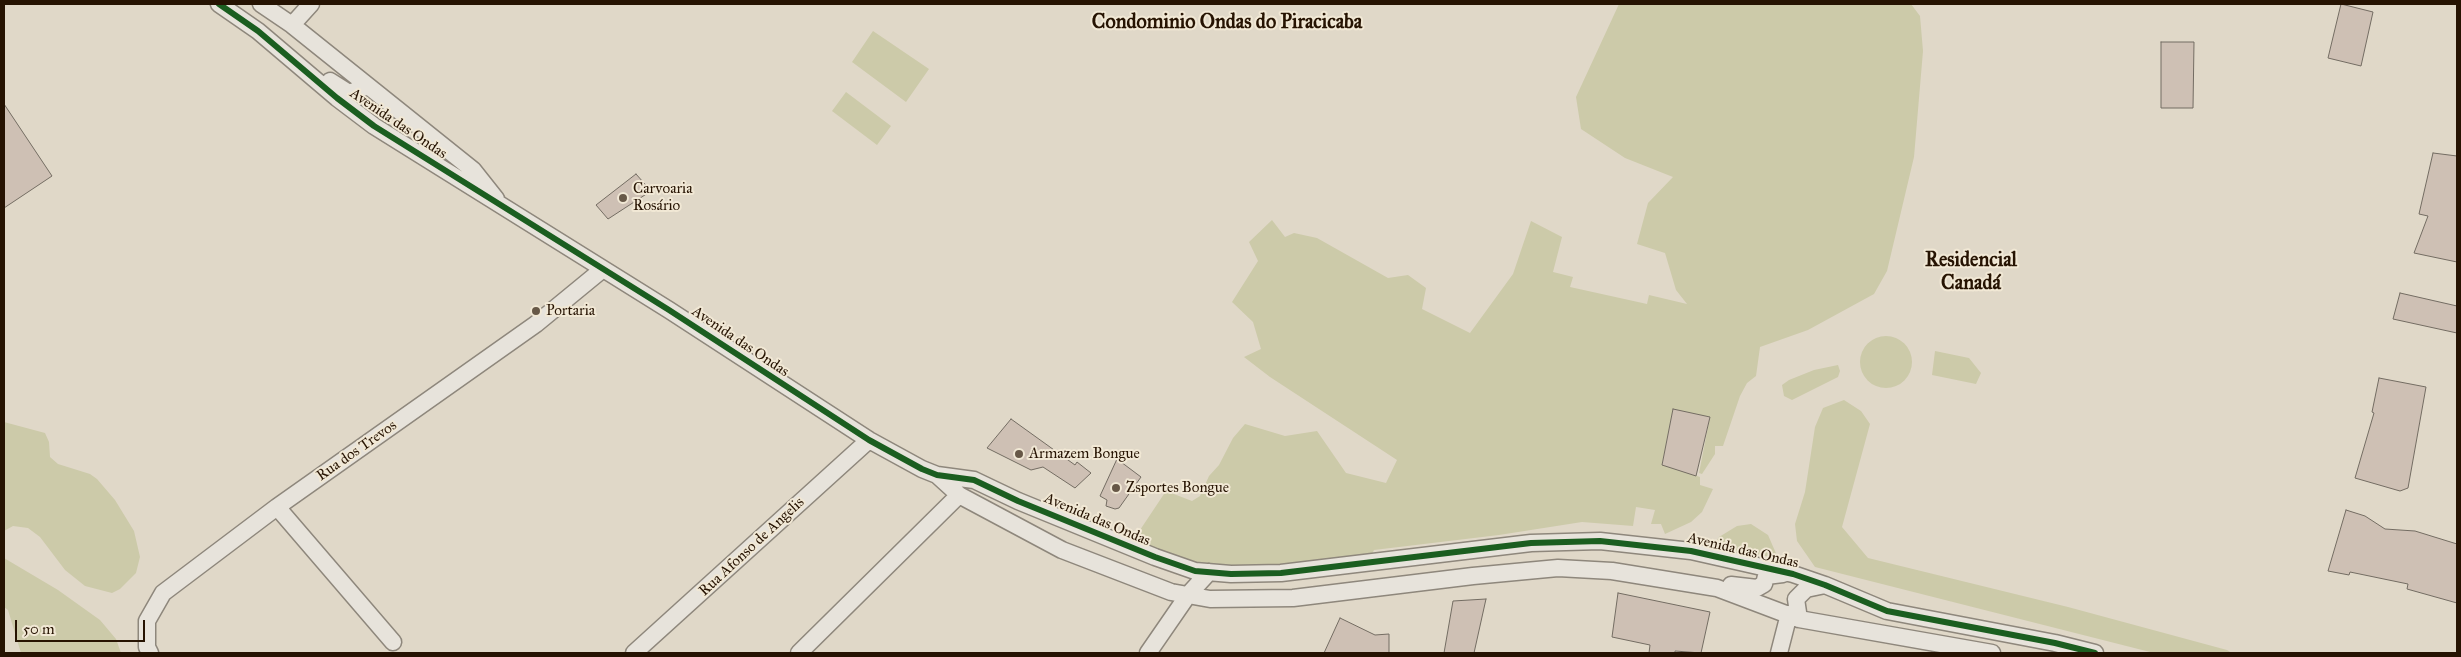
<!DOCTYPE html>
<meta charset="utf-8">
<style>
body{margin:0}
#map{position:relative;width:2461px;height:657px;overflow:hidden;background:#e0d8c8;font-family:"IM FELL Great Primer",serif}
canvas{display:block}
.frame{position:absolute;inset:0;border:5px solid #261302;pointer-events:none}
.scale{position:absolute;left:15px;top:620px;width:130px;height:22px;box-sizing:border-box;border:2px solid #261302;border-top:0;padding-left:6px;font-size:15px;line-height:18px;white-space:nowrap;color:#261302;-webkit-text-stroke:4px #f1e8d5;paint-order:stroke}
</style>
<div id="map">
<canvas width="2461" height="657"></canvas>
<div class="frame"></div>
<div class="scale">50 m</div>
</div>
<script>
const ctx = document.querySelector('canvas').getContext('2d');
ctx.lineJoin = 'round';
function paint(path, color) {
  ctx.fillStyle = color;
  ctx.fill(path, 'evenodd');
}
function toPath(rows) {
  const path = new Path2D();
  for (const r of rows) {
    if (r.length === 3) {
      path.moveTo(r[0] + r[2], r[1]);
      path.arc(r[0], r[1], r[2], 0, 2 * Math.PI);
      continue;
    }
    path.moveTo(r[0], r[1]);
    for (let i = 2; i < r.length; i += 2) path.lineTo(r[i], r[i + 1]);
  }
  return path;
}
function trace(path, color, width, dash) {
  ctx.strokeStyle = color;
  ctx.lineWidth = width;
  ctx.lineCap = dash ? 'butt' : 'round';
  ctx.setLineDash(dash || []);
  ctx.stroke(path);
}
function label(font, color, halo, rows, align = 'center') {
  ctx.font = font + ' "IM FELL Great Primer",serif';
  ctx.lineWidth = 4;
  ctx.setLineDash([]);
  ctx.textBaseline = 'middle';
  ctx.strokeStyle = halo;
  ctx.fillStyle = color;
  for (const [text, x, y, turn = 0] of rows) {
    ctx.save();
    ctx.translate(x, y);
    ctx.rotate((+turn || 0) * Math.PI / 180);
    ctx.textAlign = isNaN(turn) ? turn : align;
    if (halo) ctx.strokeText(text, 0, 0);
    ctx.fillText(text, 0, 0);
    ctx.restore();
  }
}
const green = toPath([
 [1619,4,1911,4,1920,16,1923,51,1914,157,1887,271,1874,294,1808,330,1760,347,1756,376,1747,383,1740,396,1723,446,1715,446,1715,454,1702,474,1699,473,1710,417,1673,410,1662,464,1700,477,1700,485,1713,489,1702,512,1691,522,1665,534,1661,524,1651,524,1655,510,1636,507,1633,526,1582,522,1499,535,1374,550,1370,558,1282,565,1241,567,1199,564,1132,542,1166,491,1192,501,1200,496,1209,476,1219,465,1233,438,1245,424,1285,436,1317,431,1346,473,1386,483,1397,460,1270,377,1244,357,1261,349,1253,322,1232,302,1258,261,1249,242,1272,220,1285,237,1294,233,1317,238,1388,278,1408,275,1426,288,1422,309,1470,333,1513,274,1531,221,1562,237,1553,272,1573,277,1570,287,1647,304,1649,295,1687,304,1676,290,1665,253,1637,244,1648,203,1673,177,1625,158,1581,129,1576,97],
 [873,31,929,69,906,102,852,62],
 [846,92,891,126,877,145,832,111],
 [1886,362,26],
 [1935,351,1969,358,1981,373,1976,384,1932,375],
 [1838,365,1840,371,1838,377,1792,400,1784,396,1782,385,1789,380,1814,370],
 [1844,400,1861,411,1870,424,1842,527,1868,558,2068,607,2227,650,2232,653,2154,653,1815,567,1797,541,1795,524,1805,492,1815,427,1823,408],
 [4,422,45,433,49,442,50,457,58,464,90,474,97,479,115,500,134,531,140,557,136,573,120,589,112,593,85,586,65,570,40,537,28,528,13,526,4,531],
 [1751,524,1768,535,1778,558,1713,547,1719,537,1737,526],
 [4,558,58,590,100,620,116,639,121,653,21,653,8,610,4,607]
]);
const building = toPath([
 [2341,4,2373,12,2361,66,2328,58,2341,4],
 [2161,42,2194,42,2193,108,2161,108,2161,42],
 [4,104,52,176,4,208,4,104],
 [2433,153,2457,156,2457,262,2414,253,2428,216,2419,214,2433,153],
 [636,174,651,191,608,219,596,205,636,174],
 [2400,293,2457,306,2457,333,2393,319,2400,293],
 [2379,378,2426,387,2408,488,2400,491,2355,478,2374,413,2372,412,2379,378],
 [1673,409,1710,417,1696,476,1662,465,1673,409],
 [1011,419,1075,465,1077,462,1091,473,1075,488,1043,467,1031,470,987,448,1011,419],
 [1117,459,1141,477,1119,508,1115,509,1106,506,1107,500,1100,496,1117,459],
 [2346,510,2365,516,2385,529,2415,531,2457,544,2457,603,2407,589,2408,584,2350,572,2349,575,2328,571,2346,510],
 [1618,593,1710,612,1701,653,1675,651,1675,653,1649,653,1650,645,1612,637,1618,593],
 [1486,599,1474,653,1444,653,1453,601,1486,599],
 [1340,618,1375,635,1389,634,1389,653,1324,653,1340,618]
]);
const minor = toPath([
 [219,4,258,31,337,98,374,126,669,310,869,440,922,469,937,475,974,480,1018,501,1155,557,1195,571,1231,574,1281,573,1531,543,1600,541,1691,551,1793,574,1825,585,1887,611,2055,643,2095,653],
 [261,4,292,25,473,170,496,199],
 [292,25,311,4],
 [330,81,349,93,368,86],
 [937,475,959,495,1062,550,1171,592,1210,599,1293,598,1473,576,1558,568,1612,571,1717,588,1799,619,1992,653],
 [277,507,393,642],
 [1731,585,1757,588,1764,584,1766,576,1783,574],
 [1799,619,1796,599,1806,589,1825,585],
 [150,653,147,647,147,621,163,593,277,507,536,324,603,269],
 [634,653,869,440],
 [799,653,959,495],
 [1148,653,1188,595,1209,572],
 [1779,653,1789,614]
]);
const cycleway = toPath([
 [219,4,258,31,337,98,374,126,669,310,869,440,922,469,937,475,974,480,1018,501,1155,557,1195,571,1231,574,1281,573,1531,543,1600,541,1691,551,1793,574,1825,585,1887,611,2055,643,2095,653]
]);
const markers = [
 [623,198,5,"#675847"],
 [536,311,5,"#675847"],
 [1019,454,5,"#675847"],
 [1116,488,5,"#675847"]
];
const streetNames = [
 ["Avenida das Ondas",398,124,34],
 ["Avenida das Ondas",740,342,34],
 ["Rua dos Trevos",357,451,-35],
 ["Avenida das Ondas",1097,520,23],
 ["Rua Afonso de Angelis",752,547,-43],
 ["Avenida das Ondas",1743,551,13]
];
const poiNames = [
 ["Carvoaria",633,189],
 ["Rosário",633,206],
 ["Portaria",546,311],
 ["Armazem Bongue",1029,454],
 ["Zsportes Bongue",1126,488]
];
const districtNames = [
 ["Condominio Ondas do Piracicaba",1227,23],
 ["Residencial",1971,261],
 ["Canadá",1971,284]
];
paint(green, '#cccaa9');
paint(building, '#cec0b4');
trace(building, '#736c62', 1);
trace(minor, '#8e877c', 19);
trace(minor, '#e7e3db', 16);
trace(cycleway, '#1b5e20', 6);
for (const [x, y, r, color] of markers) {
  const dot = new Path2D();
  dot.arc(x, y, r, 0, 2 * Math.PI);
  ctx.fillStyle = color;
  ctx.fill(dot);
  trace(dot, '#f1e8d5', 2);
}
label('15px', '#261302', '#f1e8d5', streetNames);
label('15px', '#261302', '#f1e8d5', poiNames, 'left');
label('bold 20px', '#261302', '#f1e8d5', districtNames);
</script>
